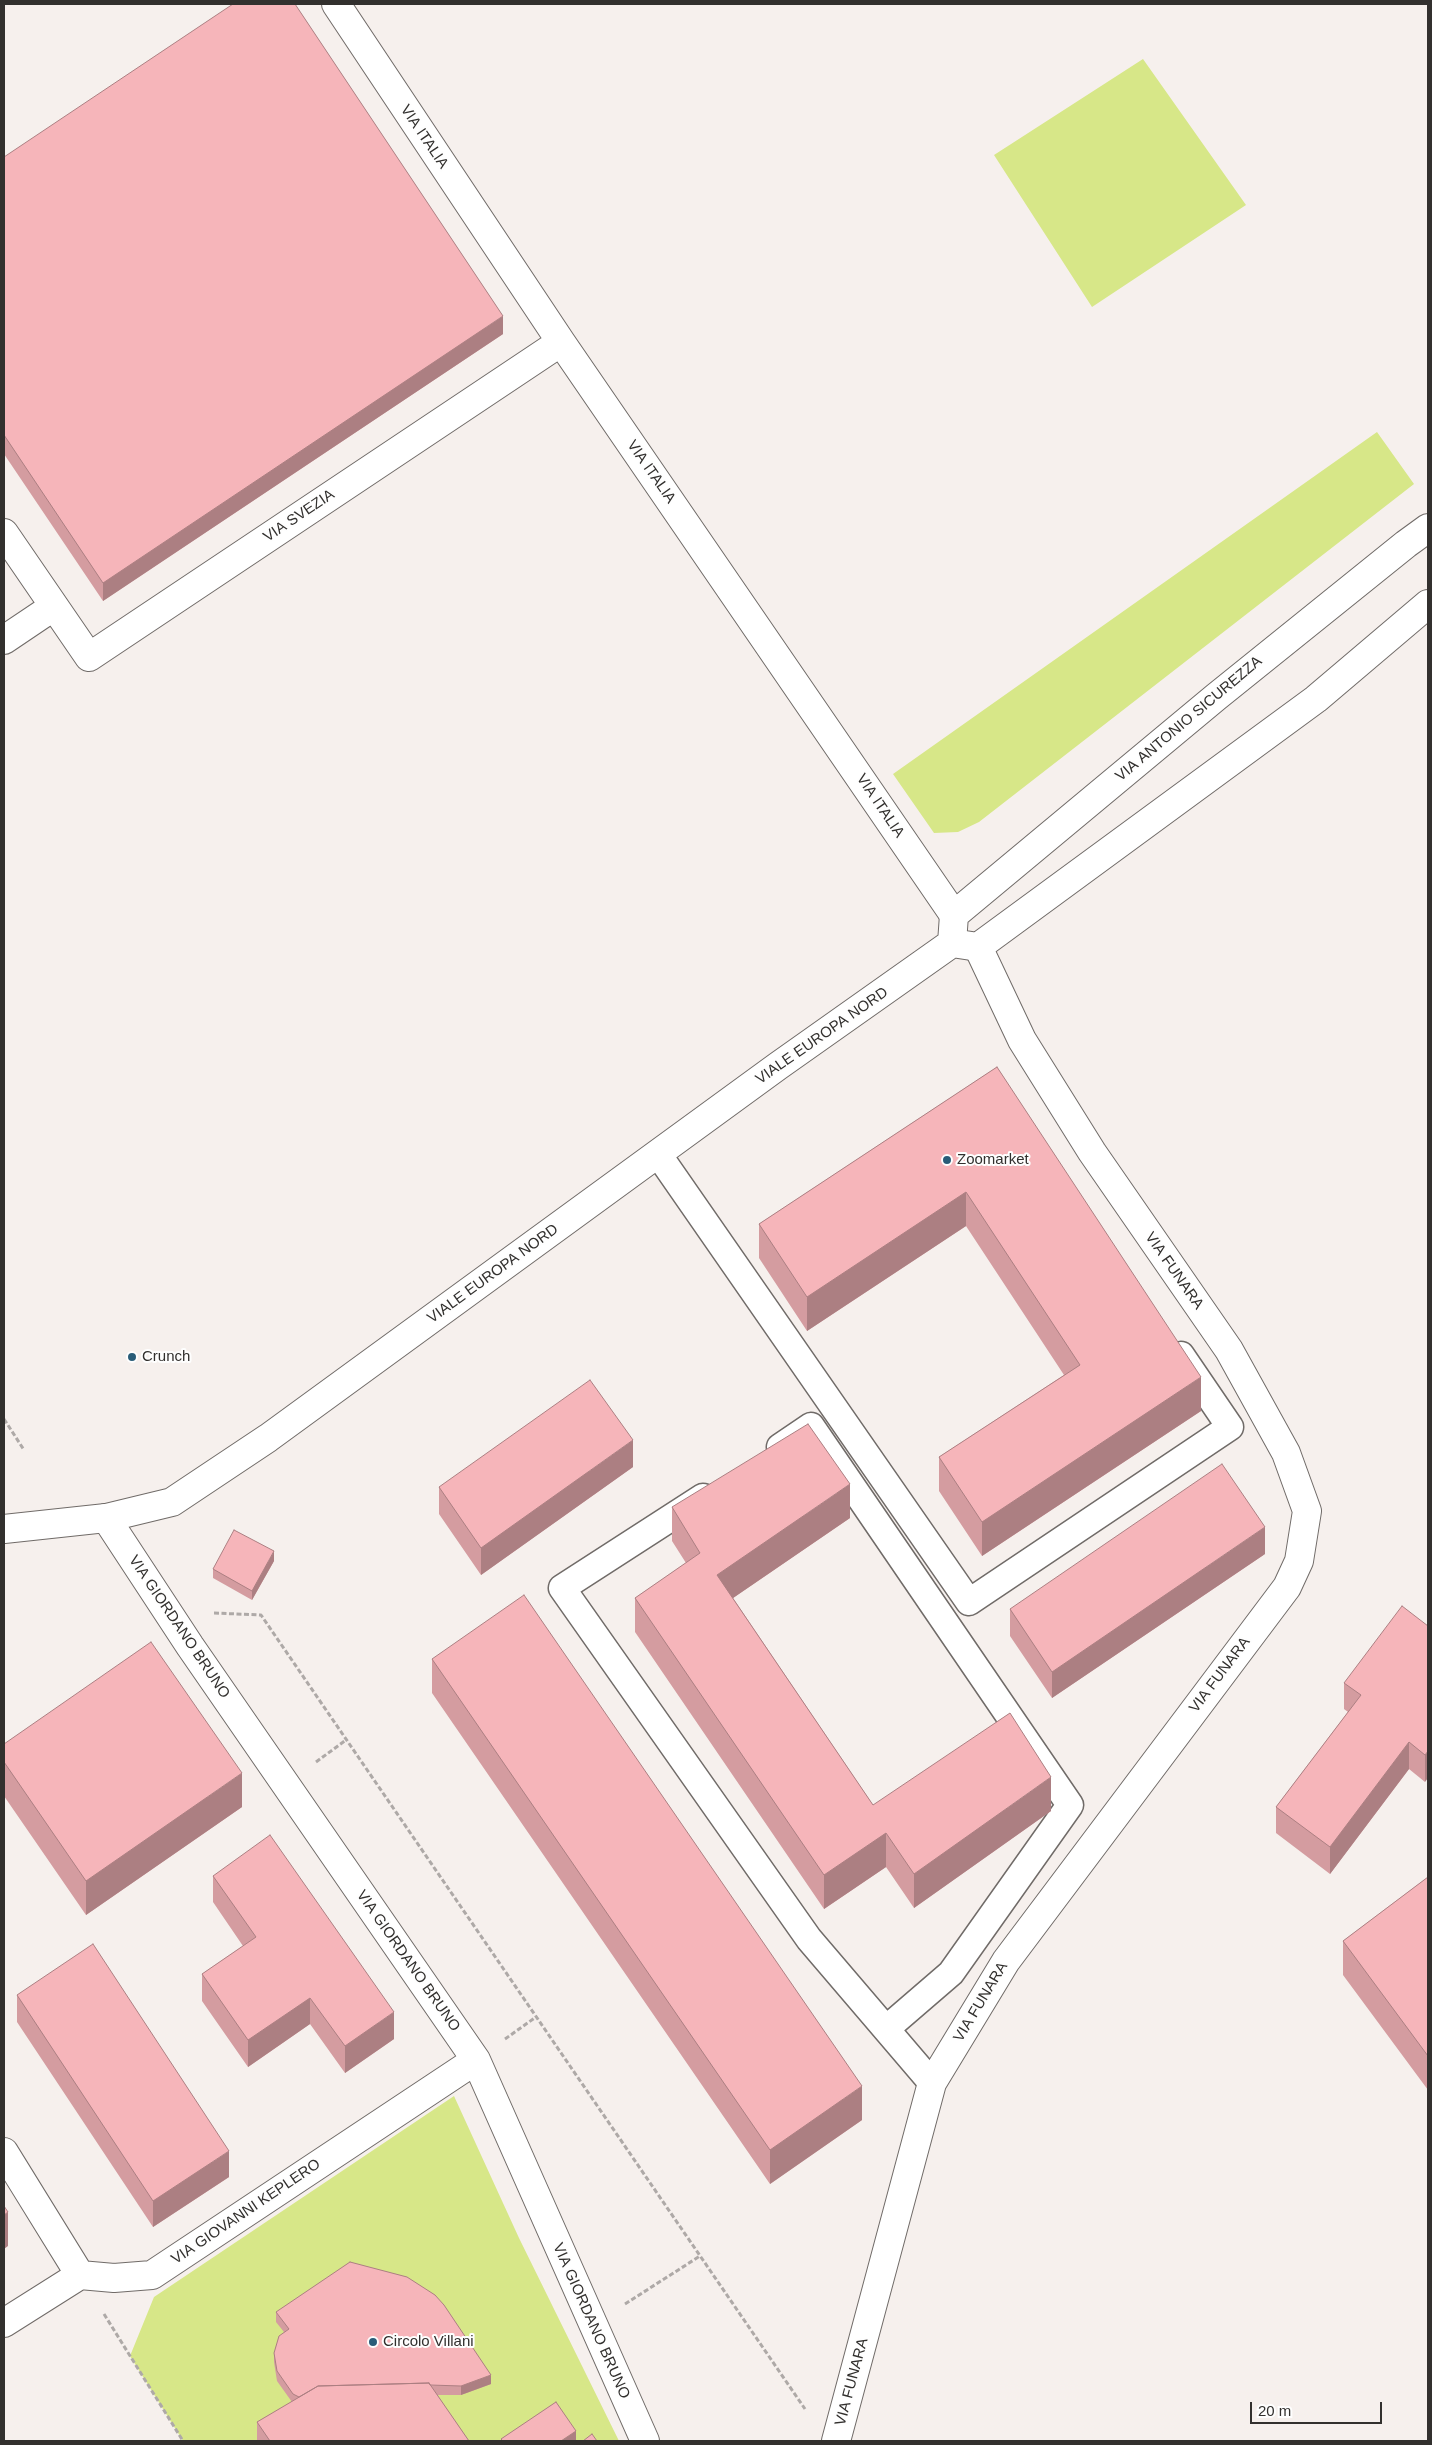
<!DOCTYPE html>
<style>
body{margin:0}
#map{position:relative;width:1432px;height:2445px;overflow:hidden;background:#f6f0ed;font-family:Helvetica,sans-serif}
canvas{display:block}
.frame{position:absolute;inset:0;border:5px solid #32302e;pointer-events:none}
.scale{position:absolute;left:1250px;top:2402px;width:132px;height:22px;box-sizing:border-box;border:2px solid #32302e;border-top:0;padding-left:6px;font-size:15px;line-height:18px;white-space:nowrap;color:#32302e;-webkit-text-stroke:4px #fefefe;paint-order:stroke}
</style>
<div id="map">
<canvas width="1432" height="2445"></canvas>
<div class="frame"></div>
<div class="scale">20 m</div>
</div>
<script>
const ctx = document.querySelector('canvas').getContext('2d');
ctx.lineJoin = 'round';
function paint(path, color) {
  ctx.fillStyle = color;
  ctx.fill(path, 'evenodd');
}
function toPath(rows) {
  const path = new Path2D();
  for (const r of rows) {
    path.moveTo(r[0], r[1]);
    for (let i = 2; i < r.length; i += 2) path.lineTo(r[i], r[i + 1]);
  }
  return path;
}
function trace(path, color, width, dash) {
  ctx.strokeStyle = color;
  ctx.lineWidth = width;
  ctx.lineCap = dash ? 'butt' : 'round';
  ctx.setLineDash(dash || []);
  ctx.stroke(path);
}
function label(font, color, halo, rows, align = 'center') {
  ctx.font = font + ' Helvetica,sans-serif';
  ctx.lineWidth = 4;
  ctx.setLineDash([]);
  ctx.textBaseline = 'middle';
  ctx.strokeStyle = halo;
  ctx.fillStyle = color;
  for (const [text, x, y, turn = 0] of rows) {
    ctx.save();
    ctx.translate(x, y);
    ctx.rotate((+turn || 0) * Math.PI / 180);
    ctx.textAlign = isNaN(turn) ? turn : align;
    if (halo) ctx.strokeText(text, 0, 0);
    ctx.fillText(text, 0, 0);
    ctx.restore();
  }
}
const green = toPath([
 [1143,59,1246,205,1092,307,994,155],
 [1377,432,1414,484,979,822,958,832,934,833,893,774],
 [454,2096,519,2238,619,2441,183,2441,130,2356,154,2297]
]);
const path = toPath([
 [4,1419,24,1450],
 [214,1613,261,1615,805,2409],
 [316,1762,346,1740],
 [505,2039,536,2017],
 [625,2304,700,2256],
 [104,2314,183,2441]
]);
const lane = toPath([
 [658,1154,969,1602,1230,1427,1181,1355],
 [780,1447,811,1426,1070,1805,951,1973,886,2029],
 [703,1497,562,1588,809,1939,932,2083]
]);
const street = toPath([
 [336,4,561,342,954,915],
 [4,533,89,657,561,342],
 [4,640,53,607],
 [106,1518,190,1646,476,2060,645,2441],
 [4,2152,80,2275],
 [4,2323,80,2275,114,2278,152,2275,476,2060],
 [836,2441,932,2083,1006,1961,1287,1587,1299,1561,1307,1511,1286,1453,1229,1350,1092,1152,1022,1040,978,947]
]);
const secondary = toPath([
 [952,943,954,915,1216,697,1406,544,1428,528],
 [952,943,978,947,1316,699,1428,604],
 [4,1529,106,1518,172,1502,268,1438,778,1066,952,943]
]);
const wall = toPath([
 [4,157,503,334,103,601,4,454],
 [997,1067,1201,1411,982,1556,939,1491,939,1457,1064,1375,966,1226,807,1331,759,1258,759,1224],
 [633,1467,481,1575,439,1514,439,1487],
 [672,1507,850,1518,733,1598,873,1805,1051,1811,914,1908,886,1867,824,1909,635,1632,635,1598,686,1563,672,1541],
 [1265,1554,1052,1698,1010,1636,1010,1609],
 [274,1561,252,1600,213,1578,213,1569],
 [1428,1626,1425,1782,1409,1769,1330,1874,1276,1833,1276,1807,1348,1712,1344,1709,1344,1683],
 [432,1659,862,2120,770,2184,432,1693],
 [4,1744,242,1807,86,1915,4,1796],
 [213,1876,394,2039,345,2073,310,2024,248,2067,202,2001,202,1974,243,1946,213,1902],
 [1428,1877,1428,2090,1343,1975,1343,1941],
 [17,1995,229,2177,153,2227,17,2022],
 [276,2312,491,2384,461,2395,437,2395,469,2441,257,2441,257,2422,292,2402,277,2381,274,2362,274,2353,284,2332,276,2322]
]);
const shadedWall = toPath([
 [503,316,503,334,103,601,103,583],
 [966,1192,966,1226,807,1331,807,1297],
 [1201,1377,1201,1411,982,1556,982,1522],
 [633,1440,633,1467,481,1575,481,1548],
 [850,1484,850,1518,717,1609,717,1575],
 [1265,1527,1265,1554,1052,1698,1052,1672],
 [274,1551,274,1561,252,1600,252,1591],
 [1409,1742,1409,1769,1330,1874,1330,1847],
 [1428,1751,1428,1778,1425,1782,1425,1755],
 [242,1773,242,1807,86,1915,86,1881],
 [1051,1777,1051,1811,914,1908,914,1874],
 [886,1833,886,1867,824,1909,824,1875],
 [310,1998,310,2024,248,2067,248,2040],
 [394,2012,394,2039,345,2073,345,2046],
 [862,2086,862,2120,770,2184,770,2150],
 [229,2151,229,2177,153,2227,153,2201],
 [8,2212,8,2246,4,2249,4,2215],
 [491,2375,491,2384,461,2395,461,2386],
 [576,2431,576,2441,561,2441]
]);
const building = toPath([
 [233,4,295,4,503,316,103,583,4,435,4,157,233,4],
 [997,1067,1201,1377,982,1522,939,1457,1080,1365,966,1192,807,1297,759,1224,997,1067],
 [590,1380,633,1440,481,1548,439,1487,590,1380],
 [808,1424,850,1484,717,1575,873,1805,1010,1713,1051,1777,914,1874,886,1833,824,1875,635,1598,700,1553,672,1507,808,1424],
 [1222,1464,1265,1527,1052,1672,1010,1609,1222,1464],
 [234,1530,274,1551,252,1591,213,1569,234,1530],
 [524,1595,862,2086,770,2150,432,1659,524,1595],
 [1402,1606,1428,1626,1428,1751,1425,1755,1409,1742,1330,1847,1276,1807,1361,1695,1344,1683,1402,1606],
 [151,1642,242,1773,86,1881,4,1762,4,1744,151,1642],
 [270,1835,394,2012,345,2046,310,1998,248,2040,202,1974,256,1937,213,1876,270,1835],
 [1428,1877,1428,2056,1343,1941,1428,1877],
 [93,1944,229,2151,153,2201,17,1995,93,1944],
 [4,2206,8,2212,4,2215,4,2206],
 [350,2262,407,2277,435,2295,444,2305,491,2375,461,2386,430,2385,429,2383,318,2386,299,2397,293,2394,277,2371,274,2353,279,2336,289,2329,276,2312,350,2262],
 [429,2383,469,2441,270,2441,257,2422,318,2386,429,2383],
 [556,2402,576,2431,561,2441,503,2441,501,2439,556,2402],
 [592,2434,597,2441,583,2441,592,2434]
]);
const markers = [
 [947,1160,5,"#295c78"],
 [132,1357,5,"#295c78"],
 [373,2342,5,"#295c78"]
];
const streetNames = [
 ["VIA ITALIA",424,137,56],
 ["VIA ITALIA",651,472,55],
 ["VIA SVEZIA",299,516,-34],
 ["VIA ANTONIO SICUREZZA",1189,719,-40],
 ["VIA ITALIA",880,806,56],
 ["VIALE EUROPA NORD",822,1036,-35],
 ["VIA FUNARA",1174,1271,55],
 ["VIALE EUROPA NORD",493,1274,-36],
 ["VIA GIORDANO BRUNO",179,1627,56],
 ["VIA FUNARA",1220,1675,-53],
 ["VIA GIORDANO BRUNO",408,1961,55],
 ["VIA FUNARA",981,2002,-59],
 ["VIA GIOVANNI KEPLERO",246,2212,-34],
 ["VIA GIORDANO BRUNO",591,2321,66],
 ["VIA FUNARA",852,2382,-75]
];
const poiNames = [
 ["Zoomarket",957,1160],
 ["Crunch",142,1357],
 ["Circolo Villani",383,2342]
];
paint(green, '#d7e788');
trace(lane, '#706b68', 29);
trace(street, '#706b68', 30);
trace(secondary, '#706b68', 30);
trace(path, '#aea9a7', 3, [5, 2.5]);
trace(lane, '#fff', 26);
trace(street, '#fff', 28);
trace(secondary, '#fff', 28);
paint(wall, '#d49ca0');
paint(shadedWall, '#ac7f82');
paint(building, '#f6b5ba');
trace(building, '#ac7f82', 1);
for (const [x, y, r, color] of markers) {
  const dot = new Path2D();
  dot.arc(x, y, r, 0, 2 * Math.PI);
  ctx.fillStyle = color;
  ctx.fill(dot);
  trace(dot, '#fefefe', 2);
}
label('15px', '#32302e', '#fefefe', streetNames);
label('15px', '#32302e', '#fefefe', poiNames, 'left');
</script>
